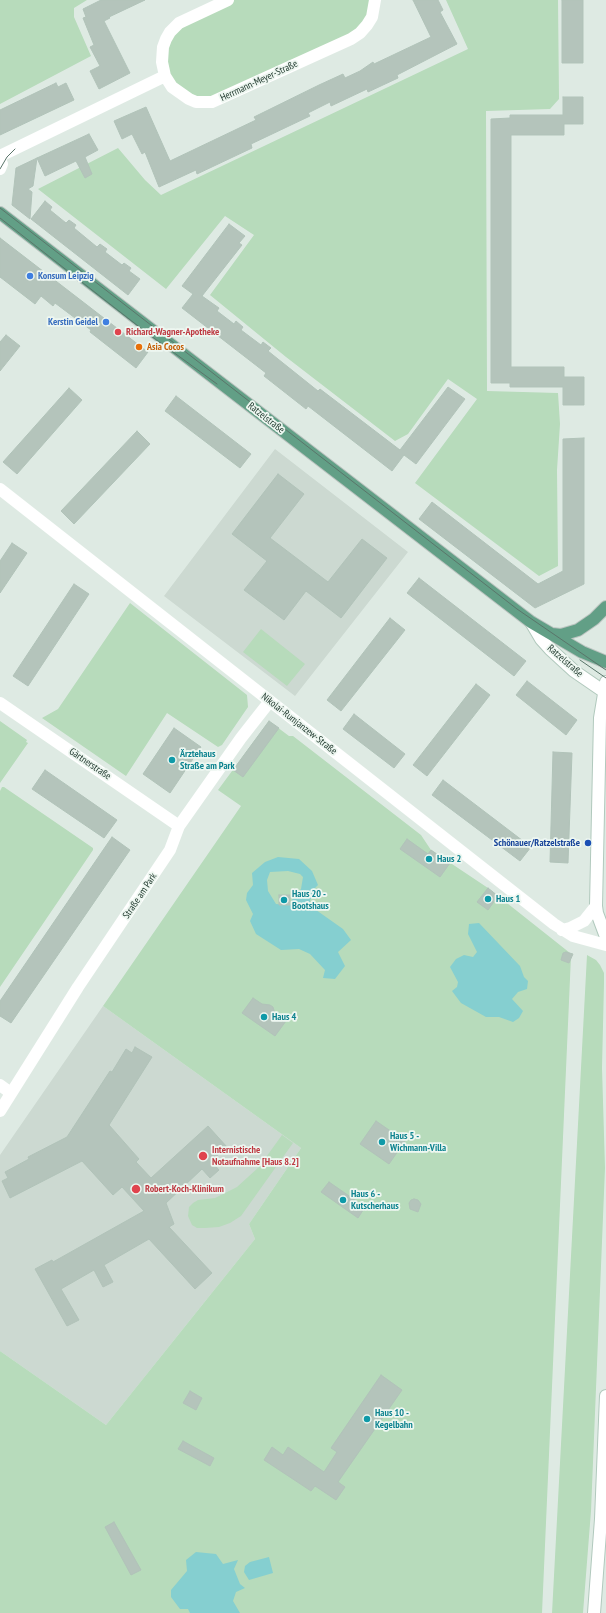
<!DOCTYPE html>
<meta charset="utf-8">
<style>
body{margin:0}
canvas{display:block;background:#deeae3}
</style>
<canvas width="606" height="1613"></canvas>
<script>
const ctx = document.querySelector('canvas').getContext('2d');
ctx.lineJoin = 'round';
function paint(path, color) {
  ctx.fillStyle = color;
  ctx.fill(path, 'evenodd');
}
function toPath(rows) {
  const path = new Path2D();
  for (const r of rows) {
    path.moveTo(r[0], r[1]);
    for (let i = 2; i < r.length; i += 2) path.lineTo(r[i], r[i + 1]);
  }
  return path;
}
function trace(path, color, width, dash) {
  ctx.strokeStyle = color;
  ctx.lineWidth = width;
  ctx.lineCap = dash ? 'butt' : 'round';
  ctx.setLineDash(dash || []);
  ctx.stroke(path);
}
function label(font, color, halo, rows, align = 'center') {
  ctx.font = font + ' "PT Sans Narrow",sans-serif';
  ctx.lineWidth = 3.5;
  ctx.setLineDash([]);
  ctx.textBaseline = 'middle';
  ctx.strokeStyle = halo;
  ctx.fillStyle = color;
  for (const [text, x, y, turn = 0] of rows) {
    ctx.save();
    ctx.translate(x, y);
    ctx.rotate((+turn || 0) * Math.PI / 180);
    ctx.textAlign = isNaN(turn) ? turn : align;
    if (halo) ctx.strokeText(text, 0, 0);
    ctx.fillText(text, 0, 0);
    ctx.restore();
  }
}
const built = toPath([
 [275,449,408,552,295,696,164,596],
 [103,1006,301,1148,249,1224,255,1239,106,1425,0,1351,0,1155]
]);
const green = toPath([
 [0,0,87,0,74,8,74,17,91,56,0,104],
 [228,0,375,0,367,25,212,102,172,87,163,47,170,32],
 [446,0,558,0,559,99,550,109,486,111,487,391,558,393,560,424,557,470,558,566,539,576,415,483,477,399,448,379,408,434,395,441,286,357,210,295,254,235,225,216,166,289,38,189,118,148,145,180,161,195,468,49],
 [130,603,247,695,248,707,222,745,218,747,167,713,126,776,42,718,58,709],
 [261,629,305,664,287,686,243,652],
 [0,721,27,740,26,742,28,743,0,783],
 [269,721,289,736,293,736,421,835,431,850,488,888,570,953,571,956,542,1613,0,1613,0,1351,106,1425,255,1239,249,1224,301,1148,103,1006,241,806,218,790],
 [2,787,4,787,93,848,93,850,0,987,0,791],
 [587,955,596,960,600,965,604,973,604,983,602,1068,605,1168,591,1511,583,1613,552,1613],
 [282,1135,293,1143,241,1216,230,1223,219,1227,205,1228,197,1228,192,1225,188,1216,189,1207,193,1203,198,1200,215,1198,237,1187,259,1167]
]);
const water = toPath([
 [278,857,299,859,312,871,318,885,313,890,309,905,343,929,351,940,338,952,345,966,335,979,323,978,325,970,310,954,299,949,281,950,256,934,250,921,253,914,246,900,247,893,253,885,252,873,265,862],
 [288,871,300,874,303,877,301,889,293,898,290,905,276,904,268,891,267,880,270,872],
 [479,923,520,966,524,977,528,981,527,989,518,992,512,999,523,1011,519,1018,513,1022,499,1017,486,1017,461,1003,452,991,457,987,458,982,450,967,456,959,464,955,473,957,477,952,468,934,469,924],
 [196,1552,216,1554,223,1564,238,1560,234,1569,240,1584,245,1588,236,1592,233,1601,240,1613,190,1613,188,1609,180,1609,171,1597,171,1590,187,1571,186,1560],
 [269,1557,273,1573,249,1580,244,1572,245,1566,250,1562]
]);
const building = toPath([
 [101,0,145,0,109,17,110,18,104,21,130,73,99,89,90,71,100,66,90,47,94,45,83,18,86,17,83,9,101,0],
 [413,0,438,0,443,10,440,12,457,44,397,75,398,78,368,92,367,89,331,106,330,102,308,113,310,116,251,144,252,148,197,174,196,170,159,187,145,152,142,154,132,134,122,139,114,121,146,107,170,161,256,120,254,117,319,85,343,74,345,78,360,71,373,62,374,64,431,37,413,0],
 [562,0,583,0,583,63,562,63,562,0],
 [56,83,58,87,66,83,74,100,0,135,0,110,56,83],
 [563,97,583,97,583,124,564,124,564,135,511,135,511,367,564,367,564,377,584,377,584,405,563,405,563,387,510,387,510,383,491,383,491,119,510,118,510,115,563,115,563,97],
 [89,134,98,150,85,157,92,174,85,178,76,161,45,176,37,158,89,134],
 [37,158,33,186,28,189,32,192,30,219,12,205,16,168,37,158],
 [45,201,52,207,50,210,66,223,69,220,76,225,74,228,97,247,100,244,107,249,105,252,122,265,124,263,131,268,129,271,140,279,128,295,31,219,45,201],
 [229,224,245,236,239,243,242,245,202,296,219,308,217,311,234,324,236,321,243,327,241,330,261,345,263,342,271,348,268,351,318,391,320,389,400,450,448,387,465,399,416,464,404,455,392,471,308,406,306,409,264,376,266,373,182,308,193,294,182,286,229,224],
 [0,238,148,352,136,368,90,332,91,330,55,303,53,306,41,296,35,304,0,277,0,238],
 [6,335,20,346,0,371,0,342,6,335],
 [69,388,82,400,17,474,3,462,69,388],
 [176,396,251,454,240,468,165,411,176,396],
 [137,431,150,444,74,524,61,511,137,431],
 [584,438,584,584,535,608,419,519,432,502,538,584,563,571,563,439,584,438],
 [278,474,304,494,270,538,328,582,362,539,387,558,341,618,306,591,284,620,244,590,267,561,232,534,278,474],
 [12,543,27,553,0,593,0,561,12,543],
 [419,578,526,661,514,676,407,593,419,578],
 [74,584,89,594,28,686,13,676,74,584],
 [390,618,405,630,341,711,327,700,390,618],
 [527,681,577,720,566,735,516,695,527,681],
 [476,684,490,695,427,776,413,765,476,684],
 [354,714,405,754,394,768,343,729,354,714],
 [269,721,279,728,243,777,233,770,269,721],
 [174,728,201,747,170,793,143,774,174,728],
 [553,752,572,753,568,863,550,862,553,752],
 [45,770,117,820,104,838,32,789,45,770],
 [443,780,531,847,520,861,432,795,443,780],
 [112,837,130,850,11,1023,0,1016,0,1001,112,837],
 [407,839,428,854,431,850,450,863,440,877,400,849,407,839],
 [488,888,498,896,488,910,477,902,488,888],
 [279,895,290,895,290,905,279,905,279,895],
 [566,952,573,954,569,963,561,960,563,953,566,952],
 [253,998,262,1004,270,1005,273,1007,275,1014,286,1021,275,1036,242,1013,253,998],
 [135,1047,152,1057,109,1125,139,1159,136,1162,151,1178,208,1126,227,1147,211,1161,219,1170,210,1178,202,1169,166,1203,174,1224,169,1227,212,1273,195,1289,149,1239,104,1265,113,1282,103,1287,94,1270,61,1289,79,1320,67,1326,35,1269,52,1260,53,1262,144,1211,122,1187,113,1195,82,1161,10,1198,2,1181,8,1178,5,1172,29,1159,28,1157,67,1137,110,1071,112,1072,126,1049,132,1053,135,1047],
 [376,1121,405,1141,389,1164,360,1144,376,1121],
 [329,1182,365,1207,358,1218,321,1192,329,1182],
 [414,1199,418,1200,421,1204,418,1212,410,1209,409,1203,411,1200,414,1199],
 [381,1375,402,1390,338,1482,345,1487,336,1500,315,1486,311,1491,264,1460,272,1447,283,1455,288,1447,324,1472,337,1452,331,1448,381,1375],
 [190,1391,202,1398,196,1410,183,1403,190,1391],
 [183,1441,214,1458,210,1466,178,1449,183,1441],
 [114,1522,141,1570,131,1575,105,1527,114,1522]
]);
const street = toPath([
 [228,0,179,23,170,32,166,39,163,47,162,62,165,76,172,87,189,99,196,102,212,102,351,39,360,33,367,25,372,17,375,0],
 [0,156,165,76],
 [0,159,2,164,0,169],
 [0,489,554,924,573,936,606,945],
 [0,703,179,826],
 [562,930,570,928,584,921,596,906],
 [0,1085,11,1093],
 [0,1111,78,987,170,850,179,826,241,738,270,701]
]);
const secondary = toPath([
 [531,622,541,639,550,649,574,671,606,693],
 [606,682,600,718,596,906,597,913,606,937],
 [594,1613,601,1519,606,1396]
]);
const primary = toPath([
 [0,213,531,622,582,652,606,662],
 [552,634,561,635,578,630,594,619,606,607]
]);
const tram = toPath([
 [0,169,7,157,15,149],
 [0,208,517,609,606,670],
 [0,218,147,333,217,384],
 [580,660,606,678]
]);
const markers = [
 [30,276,4,"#3f7fe0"],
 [106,322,4,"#3f7fe0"],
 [118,332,4,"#e0444e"],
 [139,347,4,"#e8710a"],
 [172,760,4,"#0f9aa8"],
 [588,843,4,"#1a4fb4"],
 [429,859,4,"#0f9aa8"],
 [488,899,4,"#0f9aa8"],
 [284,900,4,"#0f9aa8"],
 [264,1017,4,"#0f9aa8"],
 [382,1142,4,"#0f9aa8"],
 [203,1156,5,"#e0444e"],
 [136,1189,5,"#e0444e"],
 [343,1200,4,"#0f9aa8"],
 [367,1419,4,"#0f9aa8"]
];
const streetNames = [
 ["Herrmann-Meyer-Straße",259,81,-25],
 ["Ratzelstraße",266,418,38],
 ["Ratzelstraße",565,661,41],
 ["Nikolai-Rumjanzew-Straße",299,724,38],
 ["Gärtnerstraße",90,764,34],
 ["Straße am Park",140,896,-56]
];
const shopNames = [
 ["Konsum Leipzig",38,276],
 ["Kerstin Geidel",98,322,"right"]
];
const healthNames = [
 ["Richard-Wagner-Apotheke",126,332],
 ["Internistische",212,1150],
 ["Notaufnahme [Haus 8.2]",212,1162],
 ["Robert-Koch-Klinikum",145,1189]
];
const foodNames = [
 ["Asia Cocos",147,347]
];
const cultureNames = [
 ["Ärztehaus",180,754],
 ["Straße am Park",180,766],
 ["Haus 2",437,859],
 ["Haus 20 -",292,894],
 ["Bootshaus",292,906],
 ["Haus 1",496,899],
 ["Haus 4",272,1017],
 ["Haus 5 -",390,1136],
 ["Wichmann-Villa",390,1148],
 ["Haus 6 -",351,1194],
 ["Kutscherhaus",351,1206],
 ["Haus 10 -",375,1413],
 ["Kegelbahn",375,1425]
];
const transitNames = [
 ["Schönauer/Ratzelstraße",580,843]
];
paint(built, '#ccd9d1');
paint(green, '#b7dbbb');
paint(water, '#85cfd0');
paint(building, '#b4c4bb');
trace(building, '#b1c3b9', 1);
trace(secondary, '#b1c9bd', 14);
trace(primary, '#bcc4c0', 14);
trace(street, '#fff', 12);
trace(secondary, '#fff', 12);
trace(primary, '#629f86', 12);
trace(tram, '#5a756a', 1);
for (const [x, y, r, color] of markers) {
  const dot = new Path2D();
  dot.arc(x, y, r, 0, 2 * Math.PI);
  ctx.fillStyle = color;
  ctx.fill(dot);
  trace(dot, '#eef7f1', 1.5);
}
label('10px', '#20392e', '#eef7f1', streetNames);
label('bold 10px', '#366cbe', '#eef7f1', shopNames, 'left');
label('bold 10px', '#be3a42', '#eef7f1', healthNames, 'left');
label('bold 10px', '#c56008', '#eef7f1', foodNames, 'left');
label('bold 10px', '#0d838f', '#eef7f1', cultureNames, 'left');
label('bold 10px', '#164399', '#eef7f1', transitNames, 'right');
</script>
